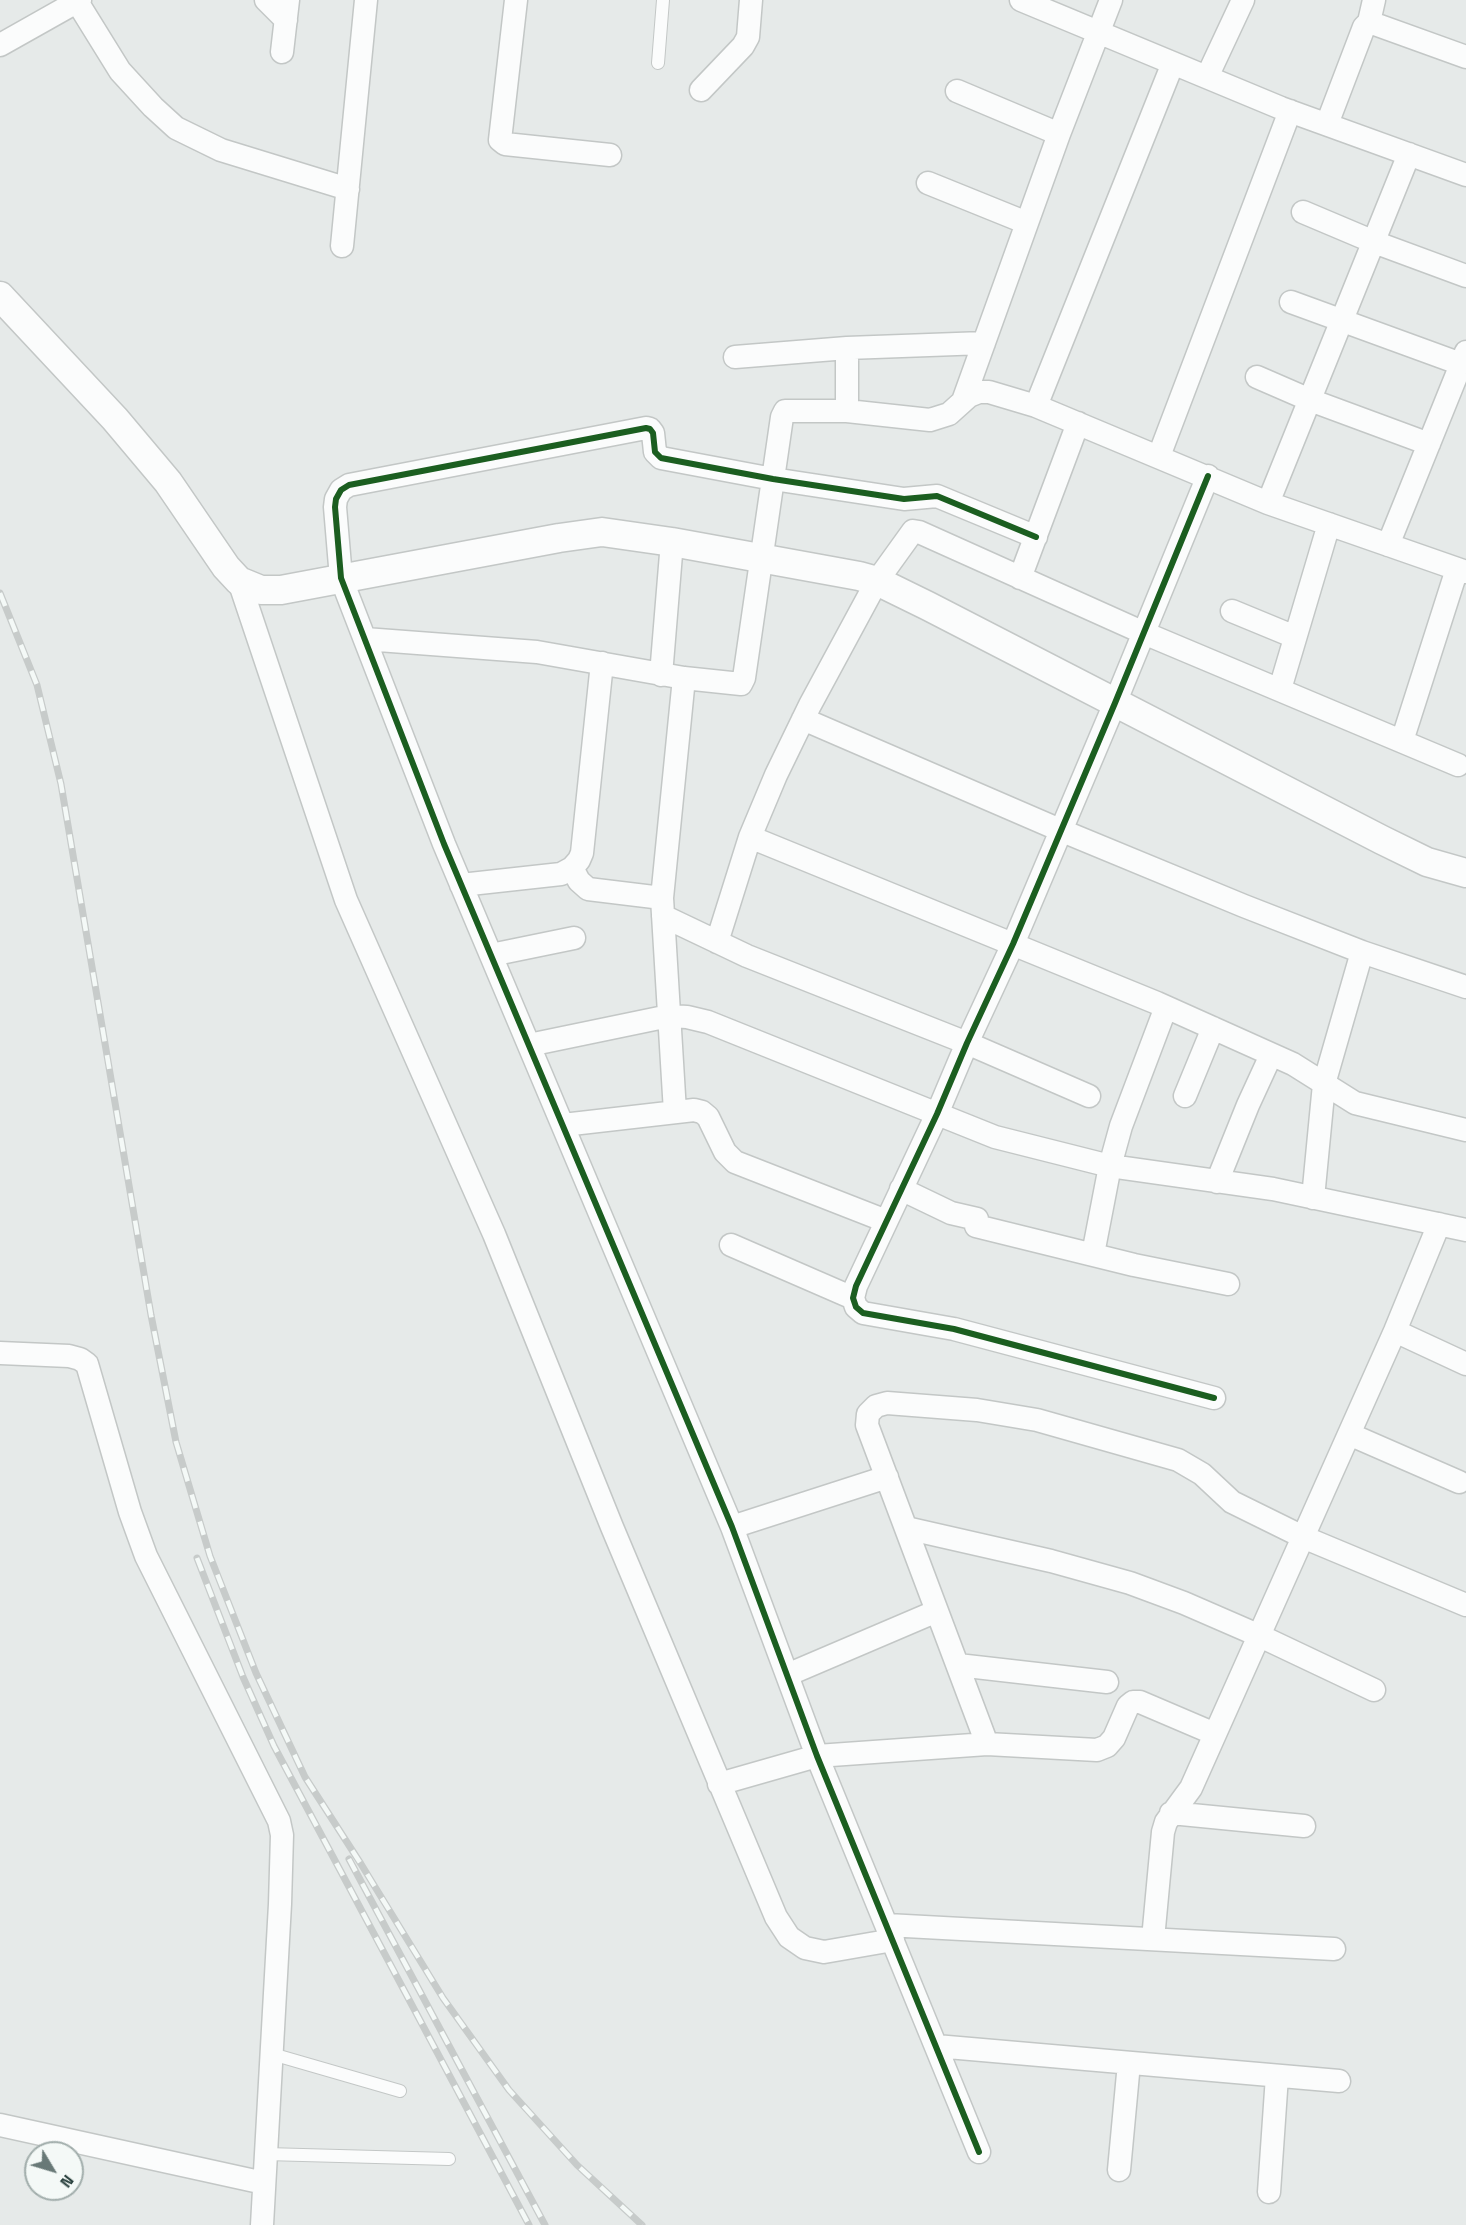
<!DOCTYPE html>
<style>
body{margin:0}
#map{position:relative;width:1466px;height:2225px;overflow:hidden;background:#e6eae9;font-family:"Space Grotesk",sans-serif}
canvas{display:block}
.north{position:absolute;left:24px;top:2141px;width:60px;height:60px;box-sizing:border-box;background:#f4f9f7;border:2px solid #a1adab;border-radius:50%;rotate:128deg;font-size:16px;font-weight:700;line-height:24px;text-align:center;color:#243c39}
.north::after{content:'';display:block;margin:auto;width:21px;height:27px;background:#687977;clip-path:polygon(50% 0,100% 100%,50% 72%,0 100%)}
</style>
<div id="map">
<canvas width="1466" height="2225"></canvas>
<div class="north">N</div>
</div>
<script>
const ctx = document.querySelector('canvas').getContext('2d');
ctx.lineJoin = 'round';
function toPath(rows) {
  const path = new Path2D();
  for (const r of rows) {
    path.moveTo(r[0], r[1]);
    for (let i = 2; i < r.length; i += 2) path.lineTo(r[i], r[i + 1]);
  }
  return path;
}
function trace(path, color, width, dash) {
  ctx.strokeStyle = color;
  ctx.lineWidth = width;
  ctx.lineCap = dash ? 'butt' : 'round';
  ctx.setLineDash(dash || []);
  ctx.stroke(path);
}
const service = toPath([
 [658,63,663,0],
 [272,2054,400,2091],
 [266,2154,449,2159]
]);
const minor = toPath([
 [76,0,120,71,153,107,176,128,221,150,348,189],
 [266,0,286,20],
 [516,0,500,140,505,144,610,155],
 [1021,0,1281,108,1466,175],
 [1369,22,1374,0],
 [0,45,80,0],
 [282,52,288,0],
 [1207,77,1243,0],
 [701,90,743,46,748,37,751,0],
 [957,91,1059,134],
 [1327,124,1364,27,1369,22,1466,57],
 [928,183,1027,223],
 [1303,212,1374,242,1466,276],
 [342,246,366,0],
 [1291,302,1461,364],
 [735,357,847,348,984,343],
 [1257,377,1310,400,1429,444],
 [963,401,1059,134,1111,0],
 [1036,406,1173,63],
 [847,411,847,348],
 [1159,456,1290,111],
 [1208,476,1115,703,1013,944,967,1043,937,1114,856,1286,853,1298,856,1307,863,1313,954,1329,1214,1398],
 [1268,503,1409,154],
 [1388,545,1466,352],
 [1020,578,1078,423],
 [239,581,346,900,494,1234,612,1527,776,1917,789,1937,805,1948,824,1952,893,1940],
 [1232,611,1295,637],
 [365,639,537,652,684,678,741,684,744,678,782,417,785,411,847,411,930,420,949,414,969,396,979,392,989,392,1036,406,1268,503,1466,572],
 [661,675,672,542],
 [1280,689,1329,524],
 [803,719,1060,830,1244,906,1362,952,1466,987],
 [1402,741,1457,569],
 [750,837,1157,1003,1293,1064,1355,1103,1466,1130],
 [572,868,579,881,588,889,662,898],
 [461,885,561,874,572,868,579,860,582,853,602,663],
 [663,916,747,956,967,1043,1089,1096],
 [717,942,750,837,776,775,810,705,877,581,913,531,919,532,1144,633,1458,765],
 [491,955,574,938],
 [529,1045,669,1016,687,1017,708,1022,995,1137,1110,1166,1273,1189,1466,1230],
 [1185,1096,1213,1028],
 [675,1112,662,898,684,678],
 [563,1125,694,1110,702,1112,708,1117,725,1152,735,1162,886,1221],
 [1217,1182,1248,1105,1271,1055],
 [901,1189,951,1213,977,1219],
 [1313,1198,1324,1084,1362,952],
 [976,1226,1134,1265,1228,1284],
 [731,1245,853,1298],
 [1093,1254,1110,1166,1121,1126,1166,1007],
 [1395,1331,1466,1364],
 [0,1353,69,1356,80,1359,87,1364,130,1512,146,1556,279,1821,282,1835,280,1904,262,2225],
 [1349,1434,1459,1482],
 [732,1527,887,1477],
 [906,1528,1051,1561,1130,1583,1184,1603,1260,1636,1374,1690],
 [958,1665,1107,1682],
 [787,1675,937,1611],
 [987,1744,867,1425,868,1414,876,1406,887,1403,977,1410,1037,1420,1178,1460,1202,1474,1232,1502,1303,1537,1466,1605],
 [719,1784,817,1756,987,1744,1097,1750,1107,1746,1114,1738,1128,1706,1133,1702,1140,1702,1215,1734],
 [1171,1813,1304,1826],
 [887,1925,1334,1949],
 [1153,1939,1163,1832,1166,1822,1191,1788,1395,1331,1439,1224],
 [936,2046,1339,2081],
 [0,2125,264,2183],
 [979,2152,817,1756,732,1527,444,844,341,578,335,507,336,499,341,490,349,485,646,428,650,429,653,433,655,452,661,458,773,479,904,499,937,496,1036,537],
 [1119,2170,1129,2063],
 [1269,2192,1277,2076]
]);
const tertiary = toPath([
 [0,296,115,419,168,482,226,567,239,581,261,590,281,590,559,538,602,532,672,542,859,576,877,581,928,606,1382,840,1427,862,1466,873]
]);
const rail = toPath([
 [0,593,37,685,61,784,151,1315,176,1442,210,1556,256,1673,305,1777,361,1864,443,1998,509,2090,577,2165,642,2225],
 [197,1558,243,1677,274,1746,529,2225],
 [349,1859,545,2225]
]);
const cycleway = toPath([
 [1208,476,1115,703,1013,944,967,1043,937,1114,856,1286,853,1298,856,1307,863,1313,954,1329,1214,1398],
 [979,2152,817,1756,732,1527,444,844,341,578,335,507,336,499,341,490,349,485,646,428,650,429,653,433,655,452,661,458,773,479,904,499,937,496,1036,537]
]);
trace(service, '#c3c7c6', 14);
trace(minor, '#c3c7c6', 25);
trace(tertiary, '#c3c7c6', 31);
trace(service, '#fbfcfc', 12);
trace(minor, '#fbfcfc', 22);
trace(tertiary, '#fbfcfc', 28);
trace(rail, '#c7cbca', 7);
trace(rail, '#f4f9f7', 4.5, [14]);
trace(cycleway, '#1b5e20', 6);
</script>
